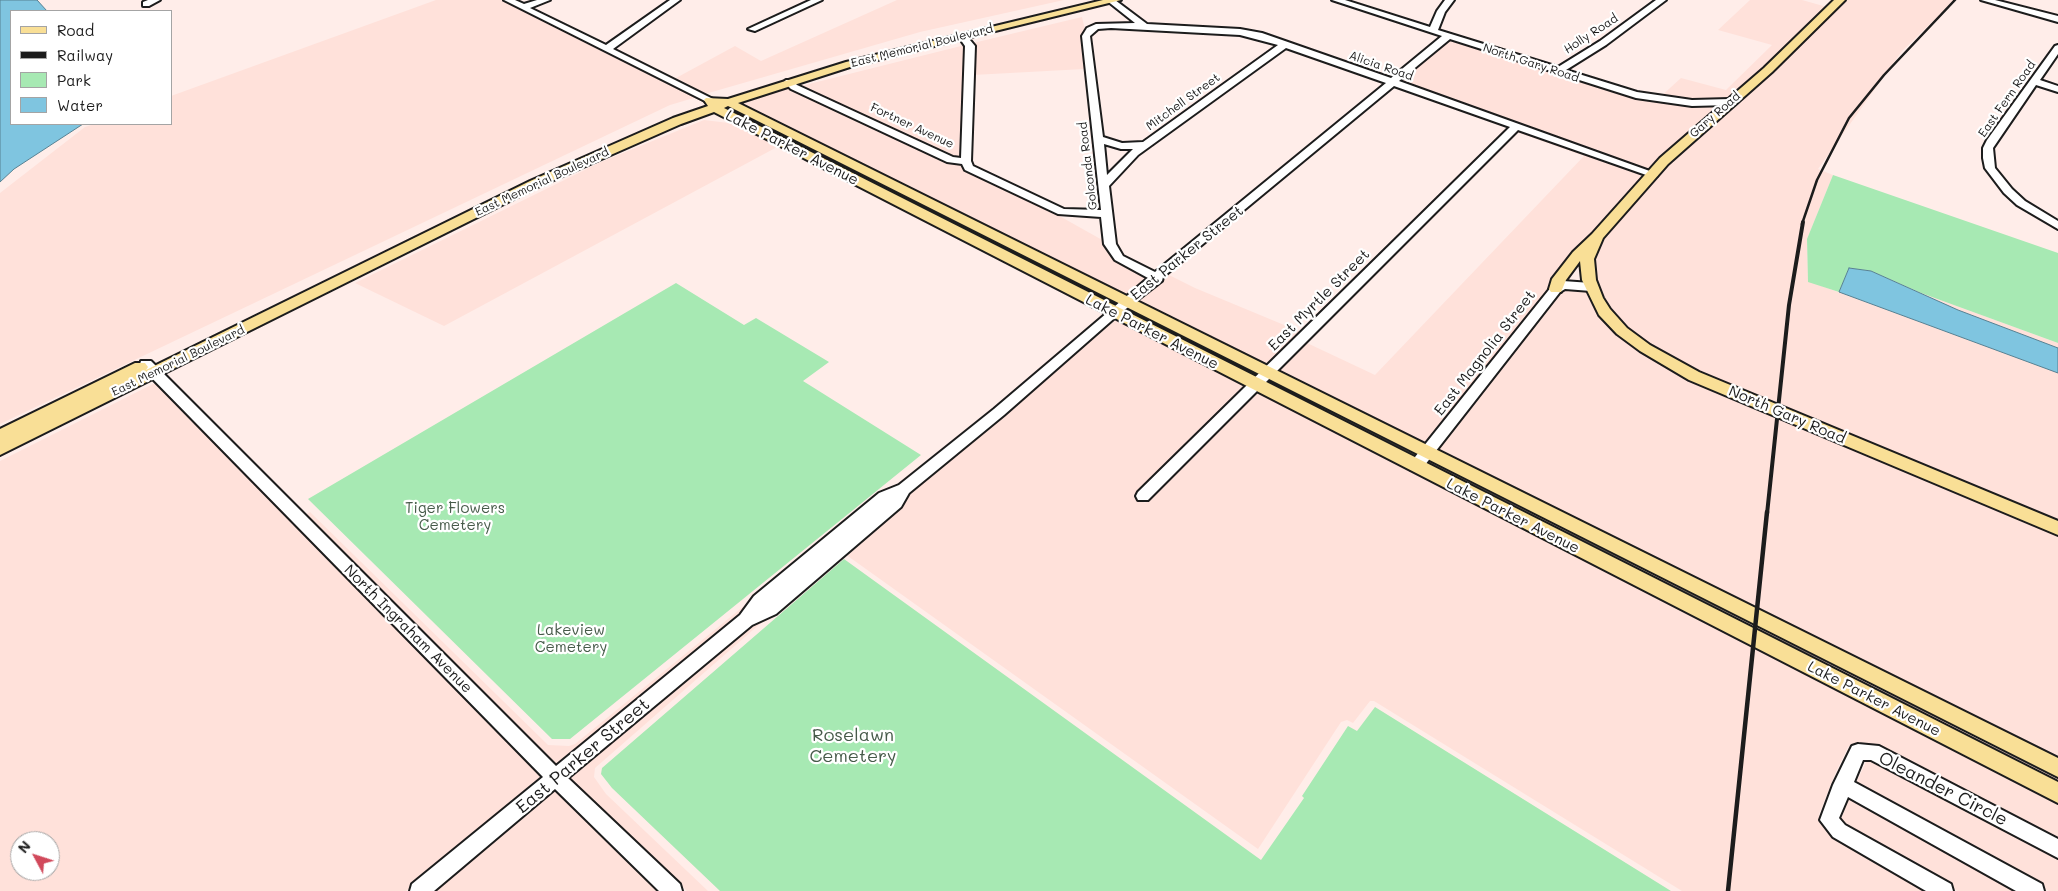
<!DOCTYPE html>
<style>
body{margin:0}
#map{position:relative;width:2058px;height:891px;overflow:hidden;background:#ffede9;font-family:Mali,sans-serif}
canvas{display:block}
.legend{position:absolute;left:10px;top:10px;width:162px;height:115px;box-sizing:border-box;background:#fff;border:1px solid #a4a4a4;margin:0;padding:6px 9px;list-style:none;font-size:15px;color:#1c1c1c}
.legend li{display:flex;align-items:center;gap:10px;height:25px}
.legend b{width:25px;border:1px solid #a4a4a4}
.north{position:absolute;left:10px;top:831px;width:50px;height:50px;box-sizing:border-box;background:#fff;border:1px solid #a4a4a4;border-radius:50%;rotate:310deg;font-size:14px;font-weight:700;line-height:20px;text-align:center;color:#1c1c1c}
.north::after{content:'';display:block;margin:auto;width:18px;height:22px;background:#d1495b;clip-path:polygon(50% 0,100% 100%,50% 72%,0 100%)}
</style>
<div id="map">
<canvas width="2058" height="891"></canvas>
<ul class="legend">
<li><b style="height:6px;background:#f9df96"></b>Road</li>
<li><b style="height:6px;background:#1c1c1c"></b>Railway</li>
<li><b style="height:14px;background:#a7e9b3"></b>Park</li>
<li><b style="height:14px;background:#7fc5e0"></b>Water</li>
</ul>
<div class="north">N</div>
</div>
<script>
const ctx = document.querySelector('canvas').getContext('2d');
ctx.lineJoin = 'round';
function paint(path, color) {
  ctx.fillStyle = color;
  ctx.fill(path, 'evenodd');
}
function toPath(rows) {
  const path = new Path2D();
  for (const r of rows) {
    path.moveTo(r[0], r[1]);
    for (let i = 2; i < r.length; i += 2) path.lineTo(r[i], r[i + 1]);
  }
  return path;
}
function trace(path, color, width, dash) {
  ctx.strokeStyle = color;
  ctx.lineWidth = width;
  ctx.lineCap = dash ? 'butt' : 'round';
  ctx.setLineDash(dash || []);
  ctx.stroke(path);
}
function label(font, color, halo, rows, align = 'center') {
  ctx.font = font + ' Mali,sans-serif';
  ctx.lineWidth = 4.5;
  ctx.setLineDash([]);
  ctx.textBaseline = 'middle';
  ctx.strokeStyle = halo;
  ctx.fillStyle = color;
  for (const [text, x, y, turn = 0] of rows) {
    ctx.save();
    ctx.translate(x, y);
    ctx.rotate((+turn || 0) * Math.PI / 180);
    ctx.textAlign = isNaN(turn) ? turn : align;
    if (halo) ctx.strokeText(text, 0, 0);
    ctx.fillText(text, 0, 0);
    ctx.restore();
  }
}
const built = toPath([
 [436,0,502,0,697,97,670,105,0,424,0,193,85,127,94,124,171,124,171,96],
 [897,0,1064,0,920,32,705,94,676,78,735,46,761,61],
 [1750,0,1802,0,1827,7,1763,69,1725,100,1659,98,1681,78,1726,90,1772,45,1718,30],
 [1847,0,1955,0,1902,51,1818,169,1833,175,1807,239,1808,281,2058,373,2058,524,1672,361,1628,330,1605,304,1596,281,1593,261,1603,239,1670,163,1712,123,1737,105,1773,72],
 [1082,17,1085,30,1082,36,1084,69,973,75,975,46,973,43],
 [1450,39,1635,98,1693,105,1720,105,1649,170,1399,83],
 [965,45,961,158,943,153,801,86],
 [791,88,962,164,966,170,973,174,1047,209,1104,241,1108,252,1114,259,1150,278,1125,297,740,105,762,95],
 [732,108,1118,302,1112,307,726,110],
 [704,120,737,124,779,146,444,326,355,283,601,162],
 [1519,129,1646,174,1553,276,1548,289,1424,445,1278,373,1307,343,1375,375,1584,156,1516,132],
 [1169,275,1195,288,1301,332,1266,367,1135,302],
 [1568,289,1587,290,1598,312,1631,343,2058,533,2058,761,1437,452,1560,294],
 [1921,293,2058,343,2058,348,1958,310],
 [1117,319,1248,385,1133,496,1145,503,1259,391,2058,799,2058,842,1875,746,1852,744,1848,747,1835,774,1819,814,1821,822,1831,833,1931,891,1682,891,1374,701,1370,701,1353,723,1347,720,1341,722,1258,849,845,554,902,506,912,490],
 [155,383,544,778,406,891,0,891,0,461],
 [20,841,50,841,50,871,20,871],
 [1431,459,2058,774,2058,786,1426,466],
 [310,512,548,745,569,746,575,744,750,601,736,620,558,767,305,515],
 [769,616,595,768,594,777,606,794,708,891,687,891,568,777,748,628],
 [1867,760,1875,760,2058,856,2058,891,2049,891,1855,785],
 [554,789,659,891,432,891],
 [1850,796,2021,891,1958,891,1844,826,1840,822]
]);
const green = toPath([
 [1833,175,2058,253,2058,343,1921,293,1871,271,1849,268,1839,292,1808,282,1807,239],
 [676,283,744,325,756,318,829,362,803,381,921,455,570,739,552,739,308,499],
 [844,559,1261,860,1304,798,1302,796,1348,726,1357,731,1375,707,1671,891,720,891,612,788,601,774,602,768]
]);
const water = toPath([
 [0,0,37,0,47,11,11,11,11,124,83,124,14,169,0,182,0,0],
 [1849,268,1871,271,1958,310,2058,348,2058,373,1839,292,1849,268]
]);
const minor = toPath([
 [148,0,160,0,149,6,143,6,143,2,148,0],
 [504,0,515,0,524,4,537,0,550,0,530,8,606,45,670,0,680,0,613,49,715,100,707,102,504,0],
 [811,0,822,0,755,31,748,29,811,0],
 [1106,0,1115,0,1147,24,1240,29,1262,33,1391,78,1442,36,1332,0,1345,0,1430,27,1437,11,1445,0,1454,0,1445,12,1438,30,1558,67,1600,41,1656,0,1666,0,1606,45,1566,70,1637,92,1692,100,1730,99,1735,102,1730,105,1692,106,1636,98,1450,39,1399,81,1658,174,1657,176,1649,176,1518,130,1148,500,1138,500,1136,496,1138,492,1510,127,1394,86,1163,277,1162,281,1118,315,1004,415,909,493,901,507,776,614,752,625,568,778,680,884,682,891,659,891,555,789,434,891,410,891,412,884,543,777,141,367,140,364,141,361,151,361,556,766,740,615,754,596,879,493,899,485,994,409,1148,278,1115,260,1104,244,1101,217,1058,214,965,170,962,164,947,162,791,89,784,82,786,80,792,80,797,85,953,157,961,158,965,46,958,36,965,34,975,46,971,161,973,166,1064,209,1101,210,1082,36,1087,28,1096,24,1135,23,1106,0],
 [1111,28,1240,35,1278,45,1143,142,1122,143,1103,137,1090,36,1098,29,1111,28],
 [1286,48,1386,83,1155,272,1123,256,1116,244,1109,186,1138,155,1286,48],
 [1104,144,1121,149,1133,149,1107,175,1104,144],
 [1981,0,1995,0,2058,16,2058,22,1981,0],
 [2058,45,2058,54,2040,80,2058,86,2058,92,2036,85,1993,148,1995,168,2012,189,2025,201,2058,221,2058,229,2017,205,2004,193,1985,168,1983,158,1983,148,1987,140,2055,46,2058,45],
 [1563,281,1591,283,1597,287,1591,291,1565,289,1560,292,1421,470,1411,470,1409,466,1411,462,1552,286,1563,281],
 [1858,744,1879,746,2058,839,2058,858,1871,760,1863,760,1854,782,2042,884,2044,891,2016,891,1848,797,1839,818,1845,825,1951,884,1953,891,1926,891,1833,837,1820,820,1833,785,1852,746,1858,744]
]);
const major = toPath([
 [1103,0,1121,0,853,66,738,103,2058,758,2058,777,728,106,724,108,2058,782,2058,803,714,112,681,124,538,187,0,455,0,429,135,363,145,363,148,367,146,370,530,181,673,118,708,106,704,100,706,98,728,99,846,62,1103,0],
 [1834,0,1845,0,1772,72,1668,164,1603,238,1594,259,1596,280,1603,298,1610,309,1627,328,1650,345,1699,372,2058,521,2058,535,1689,380,1640,351,1617,334,1599,315,1582,280,1580,261,1566,280,1561,292,1551,292,1549,289,1552,279,1573,252,1592,234,1660,158,1764,68,1834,0]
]);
const railFar2 = toPath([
 [1802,224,1817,180,1849,118,1884,75,1955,0]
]);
const railFar1 = toPath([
 [1767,514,1789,305,1803,222]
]);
const rail = toPath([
 [1728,891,1767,512]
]);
const farStreetnames = [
 ["Holly Road",1591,34,-33],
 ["East Memorial Boulevard",922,46,-14],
 ["North Gary Road",1531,63,18],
 ["Alicia Road",1381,66,19],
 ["East Fern Road",2007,99,-55],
 ["Mitchell Street",1183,102,-36],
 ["Gary Road",1715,115,-41],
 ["Fortner Avenue",912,126,25],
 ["Golconda Road",1088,166,-97],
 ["East Memorial Boulevard",542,182,-25],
 ["East Memorial Boulevard",178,361,-26]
];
const streetNames = [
 ["Lake Parker Avenue",792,148,27],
 ["East Parker Street",1187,253,-39],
 ["East Myrtle Street",1319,300,-45],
 ["Lake Parker Avenue",1152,332,27],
 ["East Magnolia Street",1485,353,-52],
 ["North Gary Road",1787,415,23],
 ["Lake Parker Avenue",1513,516,27],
 ["North Ingraham Avenue",408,629,45],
 ["Lake Parker Avenue",1874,699,27]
];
const parkNames = [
 ["Tiger Flowers",455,508],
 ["Cemetery",455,525],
 ["Lakeview",571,630],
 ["Cemetery",571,647]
];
const nearParknames = [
 ["Roselawn",853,735],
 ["Cemetery",853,756]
];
const nearStreetnames = [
 ["East Parker Street",583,756,-40],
 ["Oleander Circle",1943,789,27]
];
paint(built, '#ffe1da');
paint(green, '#a7e9b3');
paint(water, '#7fc5e0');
trace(water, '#578192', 1);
trace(minor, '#1c1c1c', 4);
trace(major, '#1c1c1c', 4);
paint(minor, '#fff');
paint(major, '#f9df96');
trace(railFar2, '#1c1c1c', 2.5);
trace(railFar1, '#1c1c1c', 4);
trace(rail, '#1c1c1c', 4.5);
label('12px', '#1c1c1c', '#fff', farStreetnames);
label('15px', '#1c1c1c', '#fff', streetNames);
label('15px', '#465a49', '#fff', parkNames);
label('18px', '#465a49', '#fff', nearParknames);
label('18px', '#1c1c1c', '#fff', nearStreetnames);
</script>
